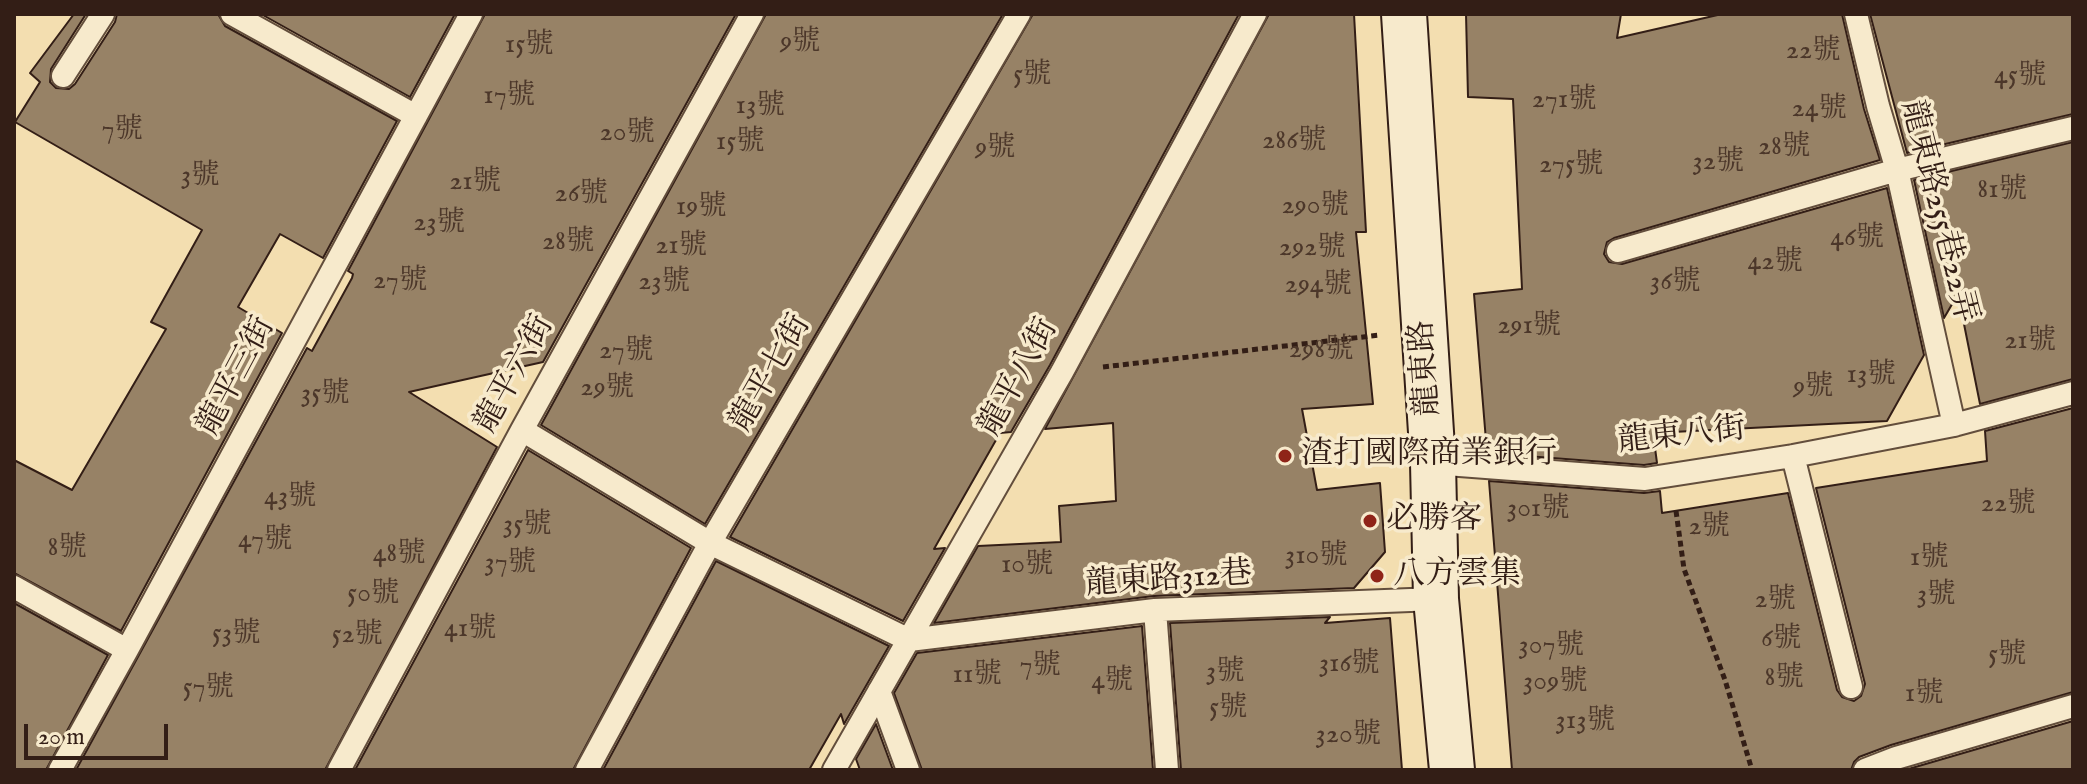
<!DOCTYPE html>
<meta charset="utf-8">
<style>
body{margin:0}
#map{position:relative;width:2087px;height:784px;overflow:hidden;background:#f3deb0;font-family:"IM FELL English",serif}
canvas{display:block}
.frame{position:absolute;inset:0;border:16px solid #331e16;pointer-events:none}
.scale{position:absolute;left:24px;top:724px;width:144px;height:36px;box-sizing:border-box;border:4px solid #331e16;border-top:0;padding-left:10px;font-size:24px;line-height:28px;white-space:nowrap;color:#331e16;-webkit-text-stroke:6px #f7eacc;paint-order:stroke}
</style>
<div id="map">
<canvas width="2087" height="784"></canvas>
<div class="frame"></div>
<div class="scale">20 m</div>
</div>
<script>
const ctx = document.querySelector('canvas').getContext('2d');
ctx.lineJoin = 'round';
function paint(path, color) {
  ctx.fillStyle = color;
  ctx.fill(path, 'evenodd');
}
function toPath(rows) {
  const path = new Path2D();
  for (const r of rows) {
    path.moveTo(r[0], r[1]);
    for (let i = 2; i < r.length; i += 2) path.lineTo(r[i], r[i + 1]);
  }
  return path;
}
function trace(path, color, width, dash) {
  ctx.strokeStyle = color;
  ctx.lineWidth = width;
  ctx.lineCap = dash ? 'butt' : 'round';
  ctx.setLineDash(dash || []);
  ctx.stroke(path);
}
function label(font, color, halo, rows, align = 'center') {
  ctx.font = font + ' "IM FELL English","Noto Serif TC",serif';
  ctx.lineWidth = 7;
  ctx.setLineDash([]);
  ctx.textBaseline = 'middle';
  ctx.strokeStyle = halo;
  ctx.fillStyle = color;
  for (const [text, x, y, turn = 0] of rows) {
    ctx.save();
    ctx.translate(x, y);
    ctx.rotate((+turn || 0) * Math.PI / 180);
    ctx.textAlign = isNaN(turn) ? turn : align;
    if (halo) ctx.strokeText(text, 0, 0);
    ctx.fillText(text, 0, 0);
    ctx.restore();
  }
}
const building = toPath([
 [74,14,86,14,51,69,50,82,56,88,69,89,75,84,115,22,117,14,218,14,225,26,397,121,323,258,280,234,238,307,282,333,121,631,14,573,14,460,72,490,166,329,151,322,202,230,15,122,40,82,30,73,74,14],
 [261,14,455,14,410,97,261,14],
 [485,14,736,14,543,362,409,392,497,447,325,770,76,770,307,348,312,351,352,278,353,274,348,271,485,14],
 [766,14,1003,14,705,524,541,425,766,14],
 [1033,14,1239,14,1050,365,1011,432,1000,433,934,549,945,548,903,621,730,537,1033,14],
 [1269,14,1354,14,1366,232,1356,232,1373,404,1302,409,1317,490,1380,483,1385,552,1354,588,1154,596,934,623,978,546,1061,542,1059,506,1116,501,1113,423,1045,429,1269,14],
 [1466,14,1621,14,1617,38,1722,14,1842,14,1864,109,1880,160,1614,238,1607,242,1604,254,1609,262,1622,264,1887,188,1924,355,1887,421,1653,433,1657,463,1644,465,1487,453,1474,294,1522,289,1513,99,1468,97,1466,14],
 [1870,14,2073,14,2073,114,1907,153,1870,14],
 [2073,142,2073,379,1980,404,1958,294,1944,318,1914,180,2073,142],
 [2073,408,2073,692,1891,745,1859,757,1854,762,1851,770,1512,770,1489,481,1644,493,1660,491,1662,513,1788,493,1837,690,1842,697,1854,701,1861,696,1865,684,1816,488,1987,461,1985,431,2073,408],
 [528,450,691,548,573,770,355,770,528,450],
 [716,561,889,646,844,724,841,714,809,770,603,770,716,561],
 [14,603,108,655,46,770,14,770,14,603],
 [1330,617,1325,623,1390,618,1402,770,1181,770,1170,623,1330,617],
 [1142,626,1153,770,922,770,894,693,917,653,1142,626],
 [2073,721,2073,770,1905,770,2073,721],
 [876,724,893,770,860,770,856,759,876,724]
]);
const path = toPath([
 [1103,367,1380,335],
 [1676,511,1684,569,1725,680,1752,770]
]);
const lane = toPath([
 [232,14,416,116],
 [1856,14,1878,106,1897,170,1954,425],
 [63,76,103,14],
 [1618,251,1897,170,2073,128],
 [522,430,710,543,909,640,1155,610,1436,599],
 [1793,456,1851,687],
 [1433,463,1645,479,1793,456,1954,425,2073,393],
 [14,587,127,650],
 [1155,610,1167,770],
 [879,691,908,770],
 [60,770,127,650,471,14],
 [339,770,522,430,752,14],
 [587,770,710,543,1019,14],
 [834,770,1062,372,1255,14],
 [1865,770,1896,758,2073,706]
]);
const secondary = toPath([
 [1404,14,1433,463,1436,599,1452,770]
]);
const markers = [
 [1285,456,8,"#8f2418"],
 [1370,521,8,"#8f2418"],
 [1377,576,8,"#8f2418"]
];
const numberNames = [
 ["9號",800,43],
 ["15號",529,46],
 ["22號",1813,52],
 ["5號",1032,76],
 ["45號",2020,77],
 ["17號",509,97],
 ["271號",1564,101],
 ["13號",760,107],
 ["24號",1819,110],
 ["7號",122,131],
 ["20號",627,134],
 ["286號",1294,142],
 ["15號",740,143],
 ["28號",1784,148],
 ["9號",995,149],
 ["32號",1718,163],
 ["275號",1571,166],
 ["3號",200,177],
 ["21號",475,183],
 ["81號",2002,191],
 ["26號",581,195],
 ["290號",1315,207],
 ["19號",701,208],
 ["23號",439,224],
 ["46號",1857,239],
 ["28號",568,243],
 ["21號",681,247],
 ["292號",1312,249],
 ["42號",1775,263],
 ["27號",400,282],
 ["23號",664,283],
 ["36號",1675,283],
 ["294號",1318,286],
 ["291號",1529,327],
 ["21號",2030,342],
 ["298號",1321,351],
 ["27號",626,352],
 ["13號",1871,376],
 ["9號",1813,388],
 ["29號",607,389],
 ["35號",325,395],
 ["43號",290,498],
 ["22號",2008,505],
 ["301號",1538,510],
 ["35號",527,526],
 ["2號",1709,528],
 ["47號",265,541],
 ["8號",67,549],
 ["48號",399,555],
 ["310號",1316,557],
 ["1號",1929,559],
 ["37號",510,564],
 ["10號",1027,566],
 ["50號",373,595],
 ["3號",1936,596],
 ["2號",1775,601],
 ["41號",470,630],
 ["53號",236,635],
 ["52號",357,636],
 ["6號",1781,640],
 ["307號",1551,647],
 ["5號",2007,656],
 ["316號",1349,665],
 ["7號",1040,667],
 ["3號",1225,673],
 ["11號",977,676],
 ["8號",1784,679],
 ["4號",1112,682],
 ["309號",1555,683],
 ["57號",208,689],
 ["1號",1924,695],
 ["5號",1228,709],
 ["313號",1585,722],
 ["320號",1348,736]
];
const streetNames = [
 ["龍東路255巷22弄",1937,212,76],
 ["龍東路",1427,368,-94],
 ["龍平七街",772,374,-60],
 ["龍平六街",516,375,-61],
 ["龍平三街",238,377,-62],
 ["龍平八街",1020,378,-61],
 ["龍東八街",1682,437,-6],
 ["龍東路312巷",1169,581,-4]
];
const poiNames = [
 ["渣打國際商業銀行",1301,456],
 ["必勝客",1386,521],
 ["八方雲集",1393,576]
];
paint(building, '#978266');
trace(building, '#331e16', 2);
trace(lane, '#634e3c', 26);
trace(secondary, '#331e16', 48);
trace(path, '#331e16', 5, [6, 4]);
trace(lane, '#f7eacc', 22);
trace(secondary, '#f7eacc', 44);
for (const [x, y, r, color] of markers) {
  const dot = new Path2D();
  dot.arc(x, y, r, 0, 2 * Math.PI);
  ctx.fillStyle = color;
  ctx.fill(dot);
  trace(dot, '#f7eacc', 3);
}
label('28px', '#4c372a', null, numberNames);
label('32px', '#331e16', '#f7eacc', streetNames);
label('32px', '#331e16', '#f7eacc', poiNames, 'left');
</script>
